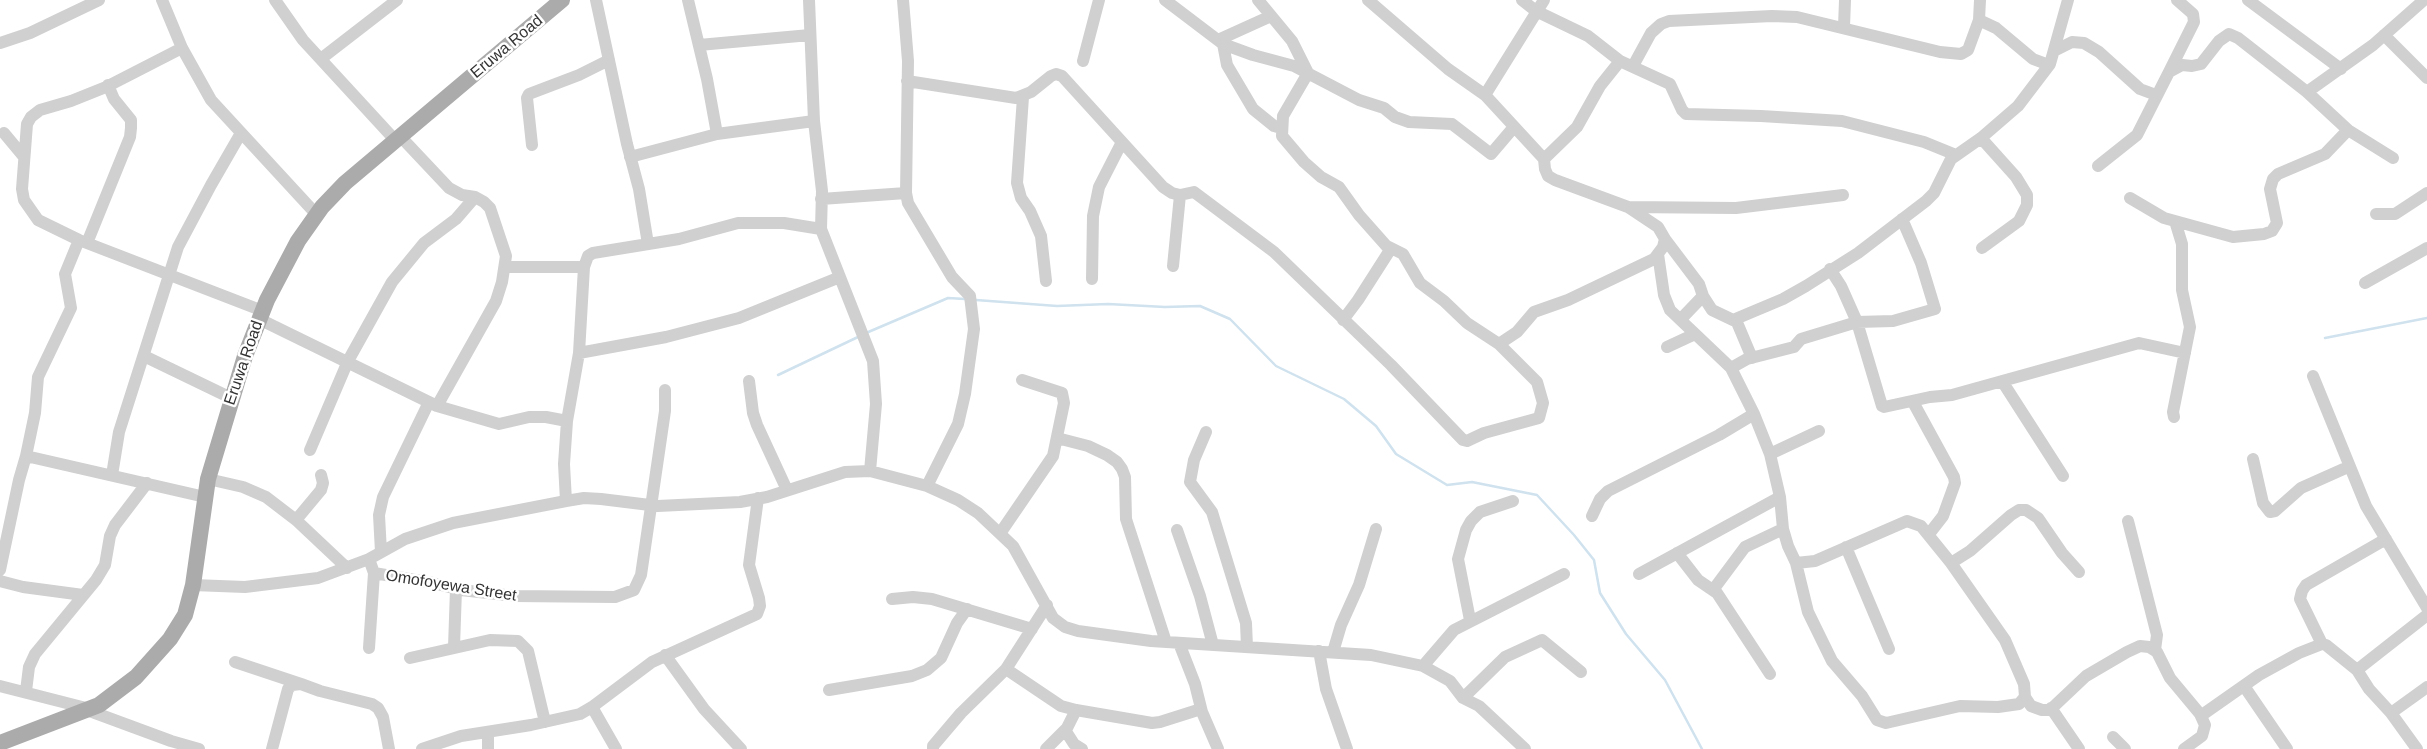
<!DOCTYPE html>
<style>
body{margin:0}
canvas{display:block;background:#fff}
</style>
<canvas width="2427" height="749"></canvas>
<script>
const ctx = document.querySelector('canvas').getContext('2d');
ctx.lineJoin = 'round';
function toPath(rows) {
  const path = new Path2D();
  for (const r of rows) {
    path.moveTo(r[0], r[1]);
    for (let i = 2; i < r.length; i += 2) path.lineTo(r[i], r[i + 1]);
  }
  return path;
}
function trace(path, color, width, dash) {
  ctx.strokeStyle = color;
  ctx.lineWidth = width;
  ctx.lineCap = dash ? 'butt' : 'round';
  ctx.setLineDash(dash || []);
  ctx.stroke(path);
}
function label(font, color, halo, rows, align = 'center') {
  ctx.font = font + ' Arial,sans-serif';
  ctx.lineWidth = 5;
  ctx.setLineDash([]);
  ctx.textBaseline = 'middle';
  ctx.strokeStyle = halo;
  ctx.fillStyle = color;
  for (const [text, x, y, turn = 0] of rows) {
    ctx.save();
    ctx.translate(x, y);
    ctx.rotate((+turn || 0) * Math.PI / 180);
    ctx.textAlign = isNaN(turn) ? turn : align;
    if (halo) ctx.strokeText(text, 0, 0);
    ctx.fillText(text, 0, 0);
    ctx.restore();
  }
}
const stream = toPath([
 [976,300,1057,306,1108,304,1165,307,1200,306,1230,319,1276,366,1344,399,1376,426,1396,454,1447,485,1472,482,1537,495,1574,535,1594,560,1600,593,1626,634,1665,680,1702,749],
 [866,333,948,298,965,299],
 [2325,338,2427,318],
 [778,375,858,337]
]);
const minor = toPath([
 [162,0,182,48,211,100,317,215],
 [275,0,303,40,395,140],
 [596,0,627,144,639,189,648,244],
 [688,0,707,79,717,134],
 [809,0,814,121,822,191,821,229,873,361,876,404,870,471],
 [903,0,908,61,906,193,908,203,952,277,970,296,974,329,965,394,958,424,927,486],
 [1165,0,1223,44,1253,55,1294,66,1359,100,1384,108,1395,117,1409,122,1452,124,1491,154,1514,127],
 [1258,0,1292,41,1308,73,1283,116,1282,136,1304,162,1321,177,1339,187,1359,215,1390,250,1358,300,1343,320],
 [1368,0,1448,69,1485,95,1544,159,1545,169,1548,176,1555,180,1628,207,1658,227,1665,239,1663,247,1654,259,1568,300,1534,312,1517,332,1499,344],
 [1522,0,1536,11,1588,36,1620,61,1670,84,1682,110,1686,114,1761,116,1842,121,1924,142,1956,155],
 [2248,0,2341,69],
 [1979,20,1996,28,2033,59,2049,65],
 [1844,27,1845,0],
 [2384,35,2427,78],
 [1218,40,1271,16],
 [0,43,30,33,99,0],
 [1223,44,1227,65,1253,109,1274,126,1281,128],
 [699,45,810,35],
 [182,48,106,87,71,101,40,110,31,117,27,124,22,189,24,200,38,220,79,240,263,311],
 [2056,50,2072,42,2084,43,2099,52,2140,89,2156,95],
 [322,58,397,0],
 [1083,61,1099,0],
 [1633,66,1651,33,1661,24,1669,21,1772,16,1797,17,1940,52,1961,54,1968,50,1979,20,1980,0],
 [2169,72,2194,22,2193,14,2177,0],
 [907,81,1016,98,1031,92,1051,76,1056,74,1062,76,1163,187,1172,193,1180,195,1194,192,1274,252,1391,365,1463,440,1467,441,1484,433,1539,418,1543,403,1537,382,1499,344,1467,323,1444,301,1420,283,1403,254,1387,246],
 [2307,92,2373,45,2424,0],
 [1485,95,1544,0],
 [1023,97,1017,183,1021,198,1030,211,1041,236,1046,281],
 [4,133,24,157],
 [400,136,449,188,462,195,475,197,484,202,490,208,506,256,502,282,496,301,437,406],
 [1981,138,2016,177,2027,195,2027,205,2019,221,1982,248],
 [532,145,527,98,529,94,579,75,609,60],
 [630,157,717,134,814,121],
 [1544,159,1577,127,1600,86,1620,61],
 [2098,166,2137,135,2169,72,2182,65,2192,66,2201,64,2219,41,2229,34,2238,38,2307,92,2348,130,2393,158],
 [2130,198,2164,218,2233,237,2264,234,2272,231,2277,223,2270,189,2273,179,2278,174,2325,154,2348,130],
 [821,199,906,193],
 [1628,207,1736,208,1843,195],
 [2376,214,2395,214,2427,193],
 [1665,239,1699,284,1703,296,1712,310,1733,320,1783,299,1806,286,1858,253,1926,201,1934,193,1951,159,1981,138,2018,106,2050,64,2068,0],
 [87,243,130,137,131,128,131,120,114,99,108,85],
 [1658,254,1664,295,1670,310,1731,368,1754,414,1770,454,1780,497,1783,529,1788,546,1796,563,1808,612,1832,661,1862,696,1877,720,1886,723,1960,706,1998,707,2019,704,2025,697],
 [1173,266,1180,195],
 [505,267,584,267,579,353,567,421,564,464,566,501],
 [584,267,588,256,593,253,679,239,738,223,784,223,821,229],
 [1830,269,1841,286,1857,322,1882,406,1884,407,1930,397,1952,395,2139,343,2185,353],
 [1092,279,1093,216,1099,187,1122,142],
 [2365,283,2427,248],
 [259,319,437,406,499,424,529,417,546,417,567,421],
 [1681,319,1703,296],
 [1736,320,1752,358],
 [1667,347,1695,334],
 [579,353,666,337,739,318,840,277],
 [144,356,231,398],
 [1731,368,1747,359,1794,347,1801,339,1857,322,1893,321,1935,309,1921,263,1902,219],
 [2313,376,2366,506,2427,608],
 [749,381,753,413,757,425,787,490],
 [2002,381,2063,476],
 [1913,402,1954,477,1955,483,1943,516,1929,534],
 [2174,417,2173,412,2190,327,2182,290,2182,244,2175,221],
 [1206,432,1194,460,1190,482,1212,512,1246,623,1247,647],
 [1057,438,1088,446,1107,455,1117,462,1122,469,1125,477,1126,519,1166,642],
 [310,450,348,361,392,282,424,243,456,219,475,197],
 [1770,454,1819,431],
 [26,456,205,497],
 [2253,459,2263,503,2270,512,2275,511,2301,488,2348,467],
 [112,475,119,432,178,247,211,185,241,133],
 [208,479,243,487,266,497,296,520,347,568],
 [1592,516,1600,499,1608,491,1719,435,1754,414],
 [296,520,321,490,323,483,321,475],
 [2128,521,2157,635,2155,650],
 [1177,530,1200,596,1213,645],
 [1001,532,1053,456,1064,403,1062,393,1022,380],
 [1846,547,1889,649],
 [381,552,379,515,383,497,429,402],
 [1677,553,1698,580,1717,593,1770,674],
 [369,559,374,573,433,583,461,590,514,596,615,597,634,590,641,575,665,411,665,390],
 [1796,563,1815,561,1907,521,1921,526,1951,563,2005,640,2024,684,2025,697,2031,706,2042,710,2050,710,2086,676,2127,652,2140,646,2149,647,2157,652,2170,678,2200,714,2205,725,2202,736,2184,749],
 [1951,563,1970,551,2011,515,2019,510,2026,510,2038,518,2062,553,2079,572],
 [0,570,19,480,26,456,35,413,38,377,71,308,65,274,79,240],
 [1639,574,1780,497],
 [0,581,23,587,83,595],
 [193,585,245,587,318,578,369,559,405,539,453,523,566,501,584,498,601,499,658,506,740,502,767,497,845,472,870,471,927,486,958,500,978,513,1013,546,1053,618,1065,627,1078,631,1151,641,1371,655,1423,666,1450,681,1463,698,1479,706,1525,749],
 [1713,590,1745,547,1783,529],
 [892,599,913,597,932,599,1032,629],
 [1470,620,1458,559,1466,530,1471,521,1480,512,1513,501],
 [1179,643,1195,684,1202,712,1218,749],
 [2322,644,2300,599,2302,591,2306,585,2386,539],
 [454,647,456,589],
 [369,648,374,573],
 [1319,651,1326,689,1347,749],
 [1333,652,1341,625,1359,585,1376,529],
 [665,655,704,709,741,749],
 [410,658,490,640,518,641,528,651,545,722],
 [235,662,301,684],
 [1423,666,1454,630,1564,574],
 [1006,669,1061,706,1076,710,1152,723,1160,722,1201,709],
 [2357,670,2427,615],
 [0,686,90,709],
 [2244,686,2287,749],
 [829,690,912,676,927,670,941,658,957,623,967,609],
 [26,691,29,667,35,654,96,580,105,565,110,536,115,525,147,483],
 [1463,698,1505,657,1542,640,1581,672],
 [592,707,616,749],
 [2051,708,2079,749],
 [87,710,171,741,199,749],
 [2391,713,2427,687],
 [2200,714,2202,715,2259,675,2299,653,2322,644,2326,645,2357,670,2369,689,2391,713,2417,749],
 [1065,730,1074,744,1082,749],
 [488,733,488,749],
 [2113,737,2125,749],
 [272,749,288,689,292,685,301,684,320,691,372,704,378,708,383,717,389,749],
 [422,749,461,736,531,725,580,714,592,707,652,662,757,614,760,606,759,598,749,565,758,498],
 [933,749,933,746,961,713,1006,669,1047,605],
 [1046,749,1067,728,1076,710]
]);
const major = toPath([
 [0,743,99,705,136,677,170,639,185,615,193,585,208,479,245,356,267,300,298,241,322,207,345,183,562,0]
]);
const streetNames = [
 ["Eruwa Road",507,47,-40],
 ["Eruwa Road",244,363,-71],
 ["Omofoyewa Street",451,586,9]
];
trace(stream, '#cfe2ee', 2.5);
trace(minor, '#d0d0d0', 12);
trace(major, '#ababab', 16);
label('16px', '#333', '#fff', streetNames);
</script>
